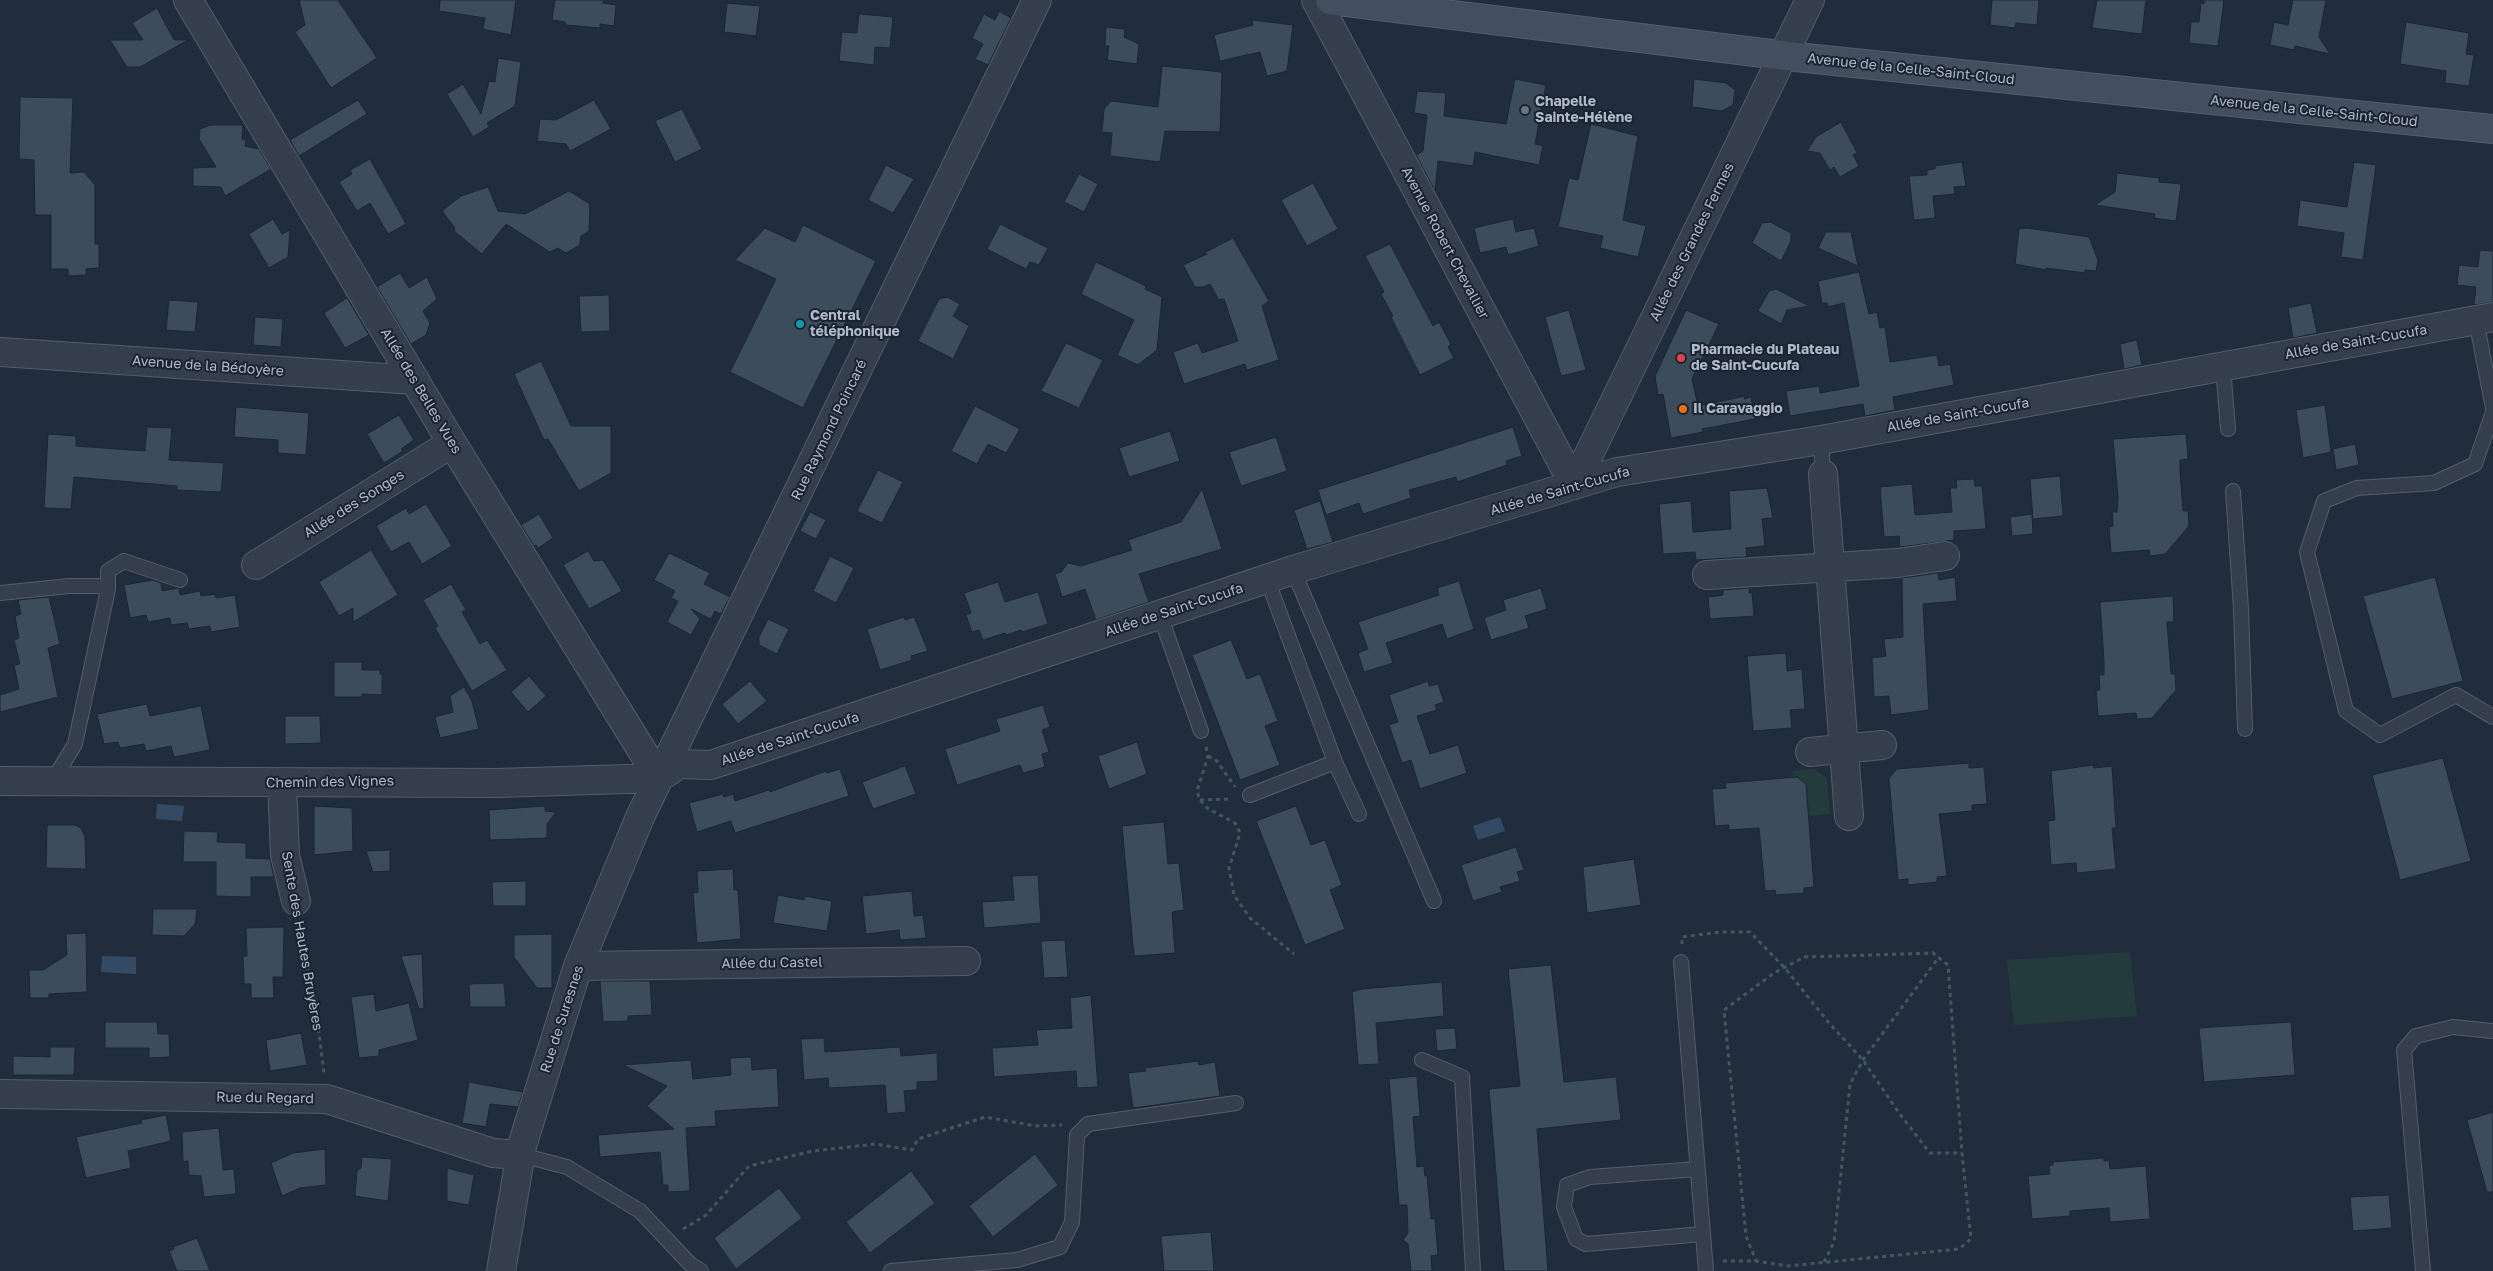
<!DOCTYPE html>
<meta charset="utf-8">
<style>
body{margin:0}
canvas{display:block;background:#212d3c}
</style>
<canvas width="2493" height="1271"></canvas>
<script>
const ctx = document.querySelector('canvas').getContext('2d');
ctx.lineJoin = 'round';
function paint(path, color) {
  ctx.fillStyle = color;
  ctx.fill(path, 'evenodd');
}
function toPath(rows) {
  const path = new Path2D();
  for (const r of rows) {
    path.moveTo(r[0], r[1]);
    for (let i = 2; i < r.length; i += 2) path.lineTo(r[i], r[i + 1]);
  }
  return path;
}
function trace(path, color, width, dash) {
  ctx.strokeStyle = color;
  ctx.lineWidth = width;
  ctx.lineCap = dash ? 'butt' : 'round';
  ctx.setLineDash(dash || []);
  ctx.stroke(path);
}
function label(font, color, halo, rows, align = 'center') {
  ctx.font = font + ' "Golos Text",sans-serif';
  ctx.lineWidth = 4;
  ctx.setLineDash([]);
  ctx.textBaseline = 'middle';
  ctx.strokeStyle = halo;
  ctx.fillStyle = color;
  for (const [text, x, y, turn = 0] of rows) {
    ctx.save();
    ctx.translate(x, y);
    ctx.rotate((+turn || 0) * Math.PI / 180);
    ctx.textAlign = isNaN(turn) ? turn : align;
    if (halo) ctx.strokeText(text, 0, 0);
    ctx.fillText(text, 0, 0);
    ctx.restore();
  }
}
const green = toPath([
 [1814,769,1827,778,1830,814,1808,816,1806,790,1808,787,1795,775,1793,777,1792,771],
 [2130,952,2137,1016,2014,1025,2007,960]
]);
const water = toPath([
 [157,804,184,806,182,821,156,819],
 [1500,817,1505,831,1478,840,1473,826],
 [102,956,136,957,136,974,101,972]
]);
const building = toPath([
 [299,0,338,0,377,58,331,88,295,32,305,25,299,0],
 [440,0,516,0,511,35,483,29,485,18,439,11,440,0],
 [555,0,603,0,603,3,616,5,614,26,600,24,600,28,566,25,565,22,552,20,555,0],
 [1992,0,2039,0,2037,25,2016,23,2015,28,1990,25,1992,0],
 [2097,0,2146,0,2142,34,2092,28,2097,0],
 [2204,0,2224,0,2218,46,2189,43,2191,22,2199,22,2201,3,2204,4,2204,0],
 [2293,0,2326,0,2319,37,2330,54,2295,46,2294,50,2270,45,2274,22,2288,25,2293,0],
 [727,3,760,6,756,36,724,32,727,3],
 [157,8,174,40,188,40,140,67,127,67,110,40,143,40,132,23,157,8],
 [999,11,1011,18,988,65,975,59,983,44,972,38,984,14,995,20,999,11],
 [859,14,893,17,890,48,875,47,874,65,839,61,842,32,857,33,859,14],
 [1252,20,1293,25,1287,71,1267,76,1260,52,1220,61,1214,35,1253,25,1252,20],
 [2406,22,2469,33,2466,54,2474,55,2469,86,2445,83,2446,71,2400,64,2406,22],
 [1106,27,1125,29,1124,37,1139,44,1137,64,1107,60,1109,46,1105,46,1106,27],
 [498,58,521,62,515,106,487,123,489,127,473,137,447,94,463,84,481,114,489,81,495,82,498,58],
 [1162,66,1222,72,1220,132,1165,131,1160,162,1110,156,1112,133,1102,132,1104,109,1111,101,1158,107,1162,66],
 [1515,79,1546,85,1535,144,1543,146,1539,165,1475,152,1473,166,1438,161,1435,191,1416,155,1423,151,1427,115,1414,113,1417,91,1446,93,1444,116,1506,124,1515,79],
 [1694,79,1726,83,1735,90,1733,105,1722,111,1692,107,1694,79],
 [20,97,73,98,70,173,84,172,95,185,95,244,99,244,99,268,86,269,86,275,68,276,68,269,51,269,51,215,35,215,34,160,19,159,20,97],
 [358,100,367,114,299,156,290,140,358,100],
 [594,100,611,129,570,151,566,144,537,141,540,119,556,120,594,100],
 [682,109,702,149,675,162,655,121,682,109],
 [1841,122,1857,153,1853,155,1859,166,1840,177,1834,167,1830,170,1820,153,1807,151,1816,137,1841,122],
 [1591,124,1638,136,1623,220,1646,226,1638,257,1600,248,1603,236,1558,227,1569,178,1578,180,1591,124],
 [211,125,243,125,242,139,246,140,245,146,259,149,271,169,225,196,221,187,193,186,193,168,216,167,199,139,200,129,211,125],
 [370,159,406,224,388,234,370,203,357,211,339,182,352,174,350,170,370,159],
 [1962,162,1966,186,1954,187,1955,194,1933,196,1935,218,1914,220,1909,176,1927,175,1927,170,1935,169,1935,166,1962,162],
 [2354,162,2376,165,2363,260,2341,257,2344,233,2297,226,2300,200,2347,207,2354,162],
 [886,165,914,179,893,213,868,200,886,165],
 [2117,173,2159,178,2159,182,2181,184,2176,221,2154,218,2155,214,2095,205,2115,192,2117,173],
 [1079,174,1098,184,1084,212,1064,202,1079,174],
 [1313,183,1338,229,1307,246,1281,200,1313,183],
 [488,187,498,211,525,214,569,191,590,204,589,231,581,236,580,245,566,253,558,248,550,252,506,224,482,254,454,231,455,228,442,211,461,196,488,187],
 [273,219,282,234,290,230,288,257,269,268,249,234,273,219],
 [1513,219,1516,232,1534,228,1539,246,1508,255,1506,247,1480,253,1474,228,1513,219],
 [1770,222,1791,233,1791,241,1781,261,1752,243,1762,223,1770,222],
 [1000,224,1048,248,1039,265,1030,262,1026,269,987,249,1000,224],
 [803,225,876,261,803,408,730,372,776,279,735,260,765,228,795,242,803,225],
 [2027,228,2089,237,2098,260,2096,271,2085,270,2085,273,2046,268,2046,270,2015,264,2019,229,2027,228],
 [1826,232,1851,232,1858,266,1818,248,1826,232],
 [1233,238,1269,301,1262,306,1279,360,1247,370,1245,364,1184,384,1173,352,1198,343,1202,353,1238,341,1224,299,1219,300,1210,284,1203,287,1195,287,1183,265,1207,254,1204,253,1233,238],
 [1390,244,1433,326,1439,322,1451,344,1448,347,1454,358,1420,375,1391,317,1393,316,1381,294,1384,292,1365,256,1390,244],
 [2480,250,2493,251,2493,302,2474,305,2476,287,2457,285,2459,265,2478,267,2480,250],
 [1096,262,1146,286,1145,289,1162,297,1157,350,1138,365,1117,355,1134,320,1081,294,1096,262],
 [1859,272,1869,314,1877,312,1880,328,1885,327,1890,362,1937,355,1939,366,1950,364,1954,385,1893,397,1895,410,1865,416,1863,404,1790,416,1786,391,1819,386,1820,393,1859,386,1844,303,1828,307,1827,303,1822,303,1818,281,1859,272],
 [400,273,409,288,427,277,437,299,423,311,430,323,426,335,411,344,377,287,400,273],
 [1776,289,1809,306,1787,310,1781,324,1758,311,1769,291,1776,289],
 [609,295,610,331,581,332,579,296,609,295],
 [947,297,960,304,953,316,969,326,953,359,918,341,939,299,947,297],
 [347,298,369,335,345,348,324,313,347,298],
 [169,300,198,302,195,332,166,330,169,300],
 [2311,303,2317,333,2293,338,2288,308,2311,303],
 [1569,310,1586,370,1561,376,1545,317,1569,310],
 [1686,310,1719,324,1692,379,1698,406,1745,396,1744,399,1751,397,1755,419,1702,429,1703,432,1671,438,1663,394,1658,395,1655,376,1686,310],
 [255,317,283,319,281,347,253,345,255,317],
 [2137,340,2142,365,2124,369,2120,344,2137,340],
 [1066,343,1103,360,1079,408,1041,391,1066,343],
 [541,361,571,426,611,426,611,473,579,491,548,439,544,440,514,374,541,361],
 [2325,405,2331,452,2303,458,2296,410,2325,405],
 [975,406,1020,429,1006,453,988,444,977,464,951,451,975,406],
 [236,407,309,413,306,455,278,453,278,440,234,437,236,407],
 [399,415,414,440,401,449,403,451,384,463,367,434,399,415],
 [147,427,172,428,169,460,224,463,221,492,177,490,177,486,74,477,71,509,44,508,48,434,76,436,76,446,145,451,147,427],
 [1513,427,1522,456,1506,461,1507,465,1457,482,1456,477,1409,490,1411,498,1363,514,1359,503,1326,515,1318,490,1513,427],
 [1170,431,1180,461,1129,477,1119,448,1170,431],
 [2186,434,2188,459,2180,460,2180,470,2183,511,2188,511,2189,526,2165,554,2150,556,2149,550,2111,553,2109,527,2113,526,2112,512,2117,512,2118,498,2113,439,2186,434],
 [1276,437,1287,471,1241,486,1229,452,1276,437],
 [2355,444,2359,465,2336,470,2333,449,2355,444],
 [878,470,903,482,882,523,857,511,878,470],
 [2060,476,2063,516,2033,519,2030,479,2060,476],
 [1974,479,1975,486,1982,486,1986,529,1954,531,1954,540,1900,547,1899,536,1884,537,1880,487,1912,484,1915,515,1952,512,1950,488,1957,488,1956,480,1974,479],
 [1767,488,1773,518,1762,519,1765,546,1746,548,1747,557,1696,560,1695,552,1663,554,1659,504,1691,501,1693,532,1731,529,1729,491,1767,488],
 [1202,489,1222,549,1139,574,1149,602,1096,620,1085,589,1062,597,1055,574,1061,572,1068,563,1081,566,1132,550,1128,540,1181,522,1202,489],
 [1320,501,1333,542,1307,549,1294,510,1320,501],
 [426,504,452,546,422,564,409,542,391,552,376,526,406,508,409,514,426,504],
 [810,512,826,520,816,539,800,531,810,512],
 [539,514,553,538,538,548,536,545,534,546,521,525,539,514],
 [2032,514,2033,534,2012,536,2010,517,2032,514],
 [371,550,398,595,353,622,353,608,339,616,319,582,371,550],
 [588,551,594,561,603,560,622,591,589,609,563,565,588,551],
 [669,553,710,573,704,584,730,597,721,614,715,611,711,619,691,609,700,619,691,635,667,622,678,601,671,598,675,591,654,580,669,553],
 [830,556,854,568,836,603,813,591,830,556],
 [1938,573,1939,580,1955,577,1957,601,1923,604,1929,710,1891,715,1889,696,1874,697,1872,658,1886,656,1884,639,1903,637,1902,578,1938,573],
 [2435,577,2463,681,2392,699,2363,596,2435,577],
 [153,580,161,583,162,591,179,588,180,595,200,591,201,596,215,594,216,598,235,595,240,627,211,632,210,626,189,629,187,623,171,625,170,618,148,622,146,615,130,618,124,585,153,580],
 [1459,581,1474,629,1447,639,1442,624,1386,643,1393,663,1364,672,1358,653,1368,649,1358,622,1439,595,1437,588,1459,581],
 [998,582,1005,602,1038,592,1048,624,1022,632,1021,630,1006,635,1005,633,983,640,979,630,972,632,966,615,971,613,964,593,998,582],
 [451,584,466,610,462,612,480,644,487,640,507,670,472,691,435,628,438,626,423,600,451,584],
 [1541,588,1547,609,1525,616,1529,628,1491,640,1484,618,1506,610,1503,600,1541,588],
 [1749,588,1749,593,1752,593,1754,616,1710,619,1708,597,1723,595,1723,590,1749,588],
 [2173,596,2174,622,2167,622,2171,674,2175,674,2176,690,2152,718,2137,719,2136,713,2098,716,2096,690,2100,690,2099,675,2104,675,2104,661,2100,602,2173,596],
 [49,597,60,644,48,648,58,697,0,712,0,695,19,689,14,665,20,664,14,640,19,638,15,616,21,614,18,600,49,597],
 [904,617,905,620,914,617,928,651,911,656,912,660,880,670,867,629,904,617],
 [768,619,789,629,777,654,759,645,759,637,768,619],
 [1231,640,1247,679,1260,674,1278,721,1265,726,1280,765,1240,780,1192,655,1231,640],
 [1786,653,1787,671,1802,669,1805,709,1790,710,1792,728,1753,731,1747,656,1786,653],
 [334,662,362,662,362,670,380,670,380,674,382,674,382,695,362,694,362,697,334,697,334,662],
 [529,676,546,696,528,712,511,692,529,676],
 [750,681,767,701,738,724,722,704,750,681],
 [1428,681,1429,686,1438,684,1444,702,1435,705,1437,710,1417,716,1430,754,1458,745,1467,773,1420,789,1411,760,1402,763,1389,725,1398,722,1389,695,1428,681],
 [464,687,472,701,479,729,440,738,435,717,453,712,450,696,464,687],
 [147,704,150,716,201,706,210,750,174,757,171,746,146,751,144,744,120,748,118,742,104,744,97,714,147,704],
 [1043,705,1050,727,1042,730,1049,752,1042,754,1045,767,1023,773,1020,765,957,785,945,749,1000,731,996,719,1043,705],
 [285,716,320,716,321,743,285,744,285,716],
 [1137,742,1147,774,1109,789,1098,756,1137,742],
 [2443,758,2471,861,2400,880,2372,775,2443,758],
 [1969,763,1969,768,1984,767,1987,804,1972,805,1972,811,1939,814,1947,876,1937,877,1937,882,1908,885,1908,879,1898,880,1889,778,1897,769,1969,763],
 [2093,765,2094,768,2112,766,2116,828,2112,828,2116,869,2077,873,2076,863,2051,865,2048,821,2055,820,2051,771,2093,765],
 [905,766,916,794,873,809,862,782,905,766],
 [840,769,849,796,735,833,731,821,697,832,689,803,723,794,724,797,733,794,735,801,769,790,770,792,826,771,827,773,840,769],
 [1797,777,1806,784,1814,887,1804,888,1804,893,1776,895,1775,890,1765,891,1759,828,1729,830,1729,825,1715,826,1712,789,1726,788,1725,783,1797,777],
 [314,806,352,808,353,851,314,855,314,806],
 [545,806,545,811,556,812,547,824,547,838,490,840,489,810,545,806],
 [1296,806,1311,845,1325,840,1342,885,1330,890,1345,929,1305,945,1256,821,1296,806],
 [1164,822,1168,864,1179,863,1184,910,1172,912,1175,953,1134,956,1122,826,1164,822],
 [47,825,75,825,81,828,85,837,86,869,46,868,47,825],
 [184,831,218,832,217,842,246,843,246,858,270,859,274,877,251,877,251,897,216,896,216,862,183,862,184,831],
 [1516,847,1524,870,1517,872,1520,881,1500,887,1502,892,1473,901,1461,865,1516,847],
 [390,850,390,871,373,872,366,851,390,850],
 [1634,859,1641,905,1587,913,1583,867,1634,859],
 [733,869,734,890,738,890,741,939,697,943,693,893,698,892,697,871,733,869],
 [1038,875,1041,923,984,928,982,902,1014,900,1012,876,1038,875],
 [526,881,526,906,493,906,492,882,526,881],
 [912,891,914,916,923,915,926,938,900,940,899,930,866,934,862,896,912,891],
 [778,895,804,900,805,896,832,901,827,931,773,923,778,895],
 [153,909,197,909,195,924,184,936,152,935,153,909],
 [284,927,283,977,273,977,274,998,251,998,251,984,244,984,243,956,247,956,246,928,284,927],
 [86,933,87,992,49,994,49,998,30,998,29,970,43,970,67,955,66,934,86,933],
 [552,934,552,988,537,988,514,957,514,935,552,934],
 [1065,940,1068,977,1044,978,1041,941,1065,940],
 [422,954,424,1008,419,1009,401,956,422,954],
 [1551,965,1564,1082,1616,1077,1621,1120,1537,1129,1548,1271,1504,1271,1489,1089,1520,1086,1508,969,1551,965],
 [600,981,650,981,652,1015,628,1016,628,1021,603,1022,600,981],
 [1442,982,1444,1016,1376,1023,1379,1064,1358,1065,1352,992,1362,989,1442,982],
 [504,983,506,1007,470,1007,469,984,504,983],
 [374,994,376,1011,409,1003,418,1040,379,1050,379,1056,359,1058,351,997,374,994],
 [1091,995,1098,1087,1077,1088,1076,1071,994,1077,992,1048,1038,1045,1036,1030,1072,1028,1070,998,1091,995],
 [105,1022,157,1022,158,1034,169,1034,170,1057,149,1058,149,1048,105,1048,105,1022],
 [2291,1022,2295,1075,2204,1082,2199,1028,2291,1022],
 [1455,1028,1457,1049,1437,1051,1435,1029,1455,1028],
 [301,1033,307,1065,270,1071,266,1040,301,1033],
 [824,1038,825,1052,900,1047,901,1056,937,1053,938,1081,917,1082,917,1090,904,1091,906,1112,887,1114,885,1085,829,1088,828,1078,804,1080,801,1039,824,1038],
 [50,1047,75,1047,74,1075,13,1075,13,1056,50,1057,50,1047],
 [751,1057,752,1070,777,1068,779,1107,715,1111,716,1126,686,1128,690,1191,668,1192,668,1185,663,1185,660,1152,600,1157,598,1135,674,1129,647,1106,667,1086,623,1065,691,1060,693,1079,731,1075,730,1058,751,1057],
 [1198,1061,1199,1065,1215,1062,1220,1096,1133,1108,1128,1073,1146,1071,1145,1068,1198,1061],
 [1417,1076,1420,1116,1413,1117,1417,1167,1424,1166,1425,1176,1427,1176,1431,1219,1435,1219,1438,1255,1431,1256,1432,1271,1411,1271,1408,1244,1403,1240,1408,1233,1407,1205,1399,1205,1389,1079,1417,1076],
 [469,1082,523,1092,518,1107,490,1104,486,1127,462,1123,469,1082],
 [2493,1112,2493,1192,2487,1192,2467,1120,2493,1112],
 [166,1115,171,1141,128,1151,131,1168,86,1178,76,1137,142,1123,141,1120,166,1115],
 [219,1128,223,1170,234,1169,236,1194,204,1197,201,1176,189,1175,188,1161,183,1162,182,1132,219,1128],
 [325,1149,326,1185,300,1188,282,1196,271,1163,293,1153,325,1149],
 [1035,1154,1058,1185,993,1237,969,1206,1035,1154],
 [362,1157,392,1159,388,1201,355,1196,357,1171,361,1168,362,1157],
 [2104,1158,2104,1161,2109,1160,2110,1169,2146,1166,2150,1219,2110,1222,2109,1208,2070,1211,2070,1216,2032,1219,2028,1176,2050,1174,2049,1166,2053,1165,2053,1162,2104,1158],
 [447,1168,474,1175,469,1205,447,1201,447,1168],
 [911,1171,935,1203,870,1253,846,1222,911,1171],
 [779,1188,802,1218,736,1269,714,1238,779,1188],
 [2389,1195,2392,1228,2353,1231,2350,1197,2389,1195],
 [1211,1232,1214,1271,1164,1271,1161,1236,1211,1232],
 [197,1238,210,1271,177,1271,169,1251,174,1249,173,1247,197,1238]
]);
const path = toPath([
 [1206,747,1208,756,1197,791,1200,800,1207,808,1235,823,1240,833,1229,868,1234,895,1250,918,1294,954],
 [1208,756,1217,761,1235,787],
 [1200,800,1231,799],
 [299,927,303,956,313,986,324,1073],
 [1682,944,1682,937,1720,932,1750,932,1784,967,1829,1023,1863,1060,1899,1113,1930,1153,1962,1153],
 [683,1229,705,1216,749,1166,813,1151,875,1144,912,1150,918,1139,985,1117,1036,1126,1062,1125],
 [1723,1261,1756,1261,1788,1266,1959,1249,1971,1239,1962,1153,1948,965,1933,953,1804,957,1774,973,1724,1010,1746,1236,1756,1261],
 [1824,1262,1834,1242,1850,1084,1863,1060,1939,957]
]);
const lane = toPath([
 [2476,320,2493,408],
 [2223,367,2228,429],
 [2493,412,2475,464,2434,483,2357,488,2324,501,2307,552,2346,711,2380,735,2456,695,2493,717],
 [1821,440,1823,474],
 [2233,491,2241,609,2245,729],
 [1293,570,1434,901],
 [1267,579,1335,762,1359,814],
 [0,593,69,586,99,586,108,589],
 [1160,615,1201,731],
 [52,782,75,744,108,589,108,571,124,561,180,580],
 [1250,795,1335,762],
 [1681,962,1706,1271],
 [1422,1060,1462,1077,1473,1271],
 [521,1155,567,1167,640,1211,690,1264,701,1271],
 [1698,1169,1590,1177,1567,1185,1564,1207,1576,1239,1586,1244,1703,1234],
 [891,1271,1017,1260,1060,1247,1072,1222,1077,1135,1088,1124,1236,1103],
 [2423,1271,2404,1050,2416,1036,2453,1027,2493,1031]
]);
const street = toPath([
 [188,0,452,443,659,778],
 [1316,0,1574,485],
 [0,352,415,380],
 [1823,474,1849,816],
 [1574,485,1810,0],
 [256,565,452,443],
 [1707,575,1898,563,1945,556],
 [1810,752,1882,745],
 [659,778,679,764,711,765,1293,570,1617,472,1821,440,2493,317],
 [0,781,497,783,659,778],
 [282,783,285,855,296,901],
 [578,966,966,961],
 [0,1094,327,1099,493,1153,521,1155],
 [501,1271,522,1146,578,966,640,817,1037,0]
]);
const secondary = toPath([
 [1330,0,1796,57,2493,129]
]);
const markers = [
 [1525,110,5,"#6b7280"],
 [800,324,5,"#0f9aa8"],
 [1681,358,5,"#e0444e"],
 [1683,409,5,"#e8710a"]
];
const streetNames = [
 ["Avenue de la Celle-Saint-Cloud",1911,69,6],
 ["Avenue de la Celle-Saint-Cloud",2314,111,6],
 ["Allée des Grandes Fermes",1692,242,-64],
 ["Avenue Robert Chevallier",1445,243,62],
 ["Allée de Saint-Cucufa",2356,342,-10],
 ["Avenue de la Bédoyère",208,366,4],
 ["Allée des Belles Vues",421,391,59],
 ["Allée de Saint-Cucufa",1958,415,-10],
 ["Rue Raymond Poincaré",829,430,-64],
 ["Allée de Saint-Cucufa",1560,491,-16],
 ["Allée des Songes",354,504,-32],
 ["Allée de Saint-Cucufa",1174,610,-18],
 ["Allée de Saint-Cucufa",790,739,-18],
 ["Chemin des Vignes",330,782,-1],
 ["Sente des Hautes Bruyères",302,941,80],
 ["Allée du Castel",772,963,-1],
 ["Rue de Suresnes",562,1019,-72],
 ["Rue du Regard",265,1098,1]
];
const poiNames = [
 ["Chapelle",1535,102],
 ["Sainte-Hélène",1535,118],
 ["Central",810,316],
 ["téléphonique",810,332],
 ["Pharmacie du Plateau",1691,350],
 ["de Saint-Cucufa",1691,366],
 ["Il Caravaggio",1693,409]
];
paint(green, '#233b3d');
paint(water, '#344964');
paint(building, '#3d4c5b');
trace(building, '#1c2633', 1);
trace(lane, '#535d6a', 16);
trace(street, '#535d6a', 30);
trace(secondary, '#535d6a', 30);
trace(path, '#41585a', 3, [4, 4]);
trace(lane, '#353f4c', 14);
trace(street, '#353f4c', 28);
trace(secondary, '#434e5f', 28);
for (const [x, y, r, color] of markers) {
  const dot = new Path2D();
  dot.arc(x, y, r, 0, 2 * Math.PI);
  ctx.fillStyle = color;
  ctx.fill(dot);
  trace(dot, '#1a2431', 2);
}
label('14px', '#b0bac8', '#1a2431', streetNames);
label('bold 14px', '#b0bac8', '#1a2431', poiNames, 'left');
</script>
